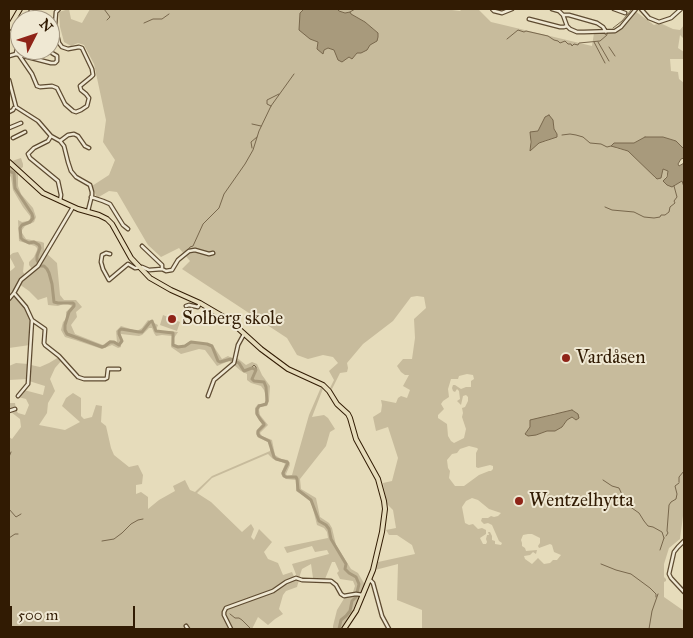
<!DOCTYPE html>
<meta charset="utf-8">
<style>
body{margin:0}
#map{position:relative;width:693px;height:638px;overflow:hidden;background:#e6dcbb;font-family:"IM FELL Great Primer",serif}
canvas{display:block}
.frame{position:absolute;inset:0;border:10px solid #311b03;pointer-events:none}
.north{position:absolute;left:10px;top:10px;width:50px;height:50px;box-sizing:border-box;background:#efe8d3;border:1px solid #a39680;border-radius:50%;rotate:49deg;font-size:14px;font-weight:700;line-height:20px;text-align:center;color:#311b03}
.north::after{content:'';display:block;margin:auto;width:18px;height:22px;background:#8f2418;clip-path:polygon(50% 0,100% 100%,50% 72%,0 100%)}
.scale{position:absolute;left:10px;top:606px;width:125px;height:22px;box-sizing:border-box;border:2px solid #311b03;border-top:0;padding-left:6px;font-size:15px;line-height:18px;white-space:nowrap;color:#311b03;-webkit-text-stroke:4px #efe8d3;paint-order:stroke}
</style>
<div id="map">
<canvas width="693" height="638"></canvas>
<div class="frame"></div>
<div class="north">N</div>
<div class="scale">500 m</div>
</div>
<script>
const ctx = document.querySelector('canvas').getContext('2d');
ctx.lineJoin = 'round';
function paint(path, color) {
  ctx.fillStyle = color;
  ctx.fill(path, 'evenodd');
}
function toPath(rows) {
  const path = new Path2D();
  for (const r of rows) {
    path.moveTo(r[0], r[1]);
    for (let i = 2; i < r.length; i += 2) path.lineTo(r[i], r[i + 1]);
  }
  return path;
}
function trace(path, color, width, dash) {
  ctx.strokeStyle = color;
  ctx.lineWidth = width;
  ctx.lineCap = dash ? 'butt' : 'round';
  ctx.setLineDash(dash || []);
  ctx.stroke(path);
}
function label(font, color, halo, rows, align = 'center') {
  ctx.font = font + ' "IM FELL Great Primer",serif';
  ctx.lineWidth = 4;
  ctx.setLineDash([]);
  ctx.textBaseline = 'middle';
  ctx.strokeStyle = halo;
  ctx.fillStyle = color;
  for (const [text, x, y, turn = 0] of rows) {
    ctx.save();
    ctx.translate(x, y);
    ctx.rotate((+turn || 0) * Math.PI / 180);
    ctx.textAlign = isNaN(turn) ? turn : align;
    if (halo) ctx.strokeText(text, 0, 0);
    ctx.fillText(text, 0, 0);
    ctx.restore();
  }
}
const green = toPath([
 [69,9,71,19,82,23,90,9,304,9,300,13,310,39,318,42,317,46,323,53,324,50,328,48,334,50,338,57,349,57,352,58,357,53,370,45,378,33,365,22,351,14,350,12,345,13,339,11,337,9,449,9,452,10,460,11,462,9,478,9,491,22,592,46,594,33,612,33,621,27,635,11,654,25,660,23,673,29,680,30,684,25,684,39,680,35,678,48,684,52,684,59,670,59,671,71,678,72,679,79,684,83,684,149,676,141,663,137,645,137,634,143,623,143,615,148,628,151,651,172,655,178,661,175,663,169,668,171,664,182,667,185,674,186,682,181,684,187,684,508,680,539,669,548,664,564,664,577,666,579,666,581,664,582,664,597,684,611,684,629,422,629,422,610,397,600,398,564,375,570,378,562,415,554,412,545,397,535,389,535,386,530,396,528,393,510,387,504,383,483,392,481,398,458,388,427,376,431,373,417,381,412,382,405,381,400,396,403,398,398,401,396,407,398,410,390,403,386,409,375,405,375,401,372,397,366,403,359,412,359,415,338,414,319,426,308,424,297,417,296,411,297,393,321,363,344,347,363,348,368,347,372,340,373,332,389,330,388,334,380,329,371,338,363,333,357,323,355,308,359,297,355,287,338,182,269,190,261,179,248,161,257,148,245,117,192,109,191,97,198,92,186,109,175,115,160,103,142,106,120,94,64,84,45,78,43,71,46,64,42,60,27,59,12],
 [553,120,554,130,557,134,547,141,539,143,530,150,530,133,538,131],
 [467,374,473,375,474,379,471,381,471,387,466,387,461,389,455,385,453,385,452,388,453,391,455,392,457,389,459,391,460,399,457,401,461,405,463,396,466,395,468,397,468,401,465,407,462,408,463,413,462,417,466,429,464,438,454,443,451,441,448,436,447,424,438,418,438,415,444,409,441,404,443,401,449,397,448,389,451,379,458,379,459,376],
 [572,410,578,414,578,418,576,420,572,417,567,420,562,427,555,431,547,431,536,435,525,434,530,427,543,417,555,413,559,414],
 [469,446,477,448,478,449,476,453,476,467,478,468,490,465,493,466,493,469,491,471,489,471,479,475,464,486,455,486,449,478,450,471,448,468,447,460,452,454,457,453,460,449],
 [472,498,478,500,489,509,501,513,498,516,494,517,491,516,488,518,482,518,481,521,484,524,488,523,492,525,499,541,502,543,501,545,495,544,495,541,492,540,492,536,490,532,488,532,489,535,487,535,486,539,487,542,486,544,483,544,480,538,486,534,486,530,482,528,478,529,473,524,469,525,465,523,462,507,466,501],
 [528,534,532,534,540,538,540,543,538,546,539,548,550,544,552,545,554,552,561,555,557,560,553,560,550,563,544,564,538,558,532,564,525,559,524,556,530,555,533,552,536,554,537,550,526,551,525,548,522,546,522,543,521,540,523,535],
 [21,158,23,164,23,167,18,171,18,186,21,194,33,208,36,217,34,222,25,226,22,230,22,233,26,239,42,242,44,243,44,248,45,252,57,263,60,295,64,300,76,300,82,307,76,312,77,317,71,325,75,334,103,345,110,340,117,342,116,331,121,326,137,331,142,328,148,320,158,325,156,330,159,333,169,331,178,332,174,338,174,345,183,346,190,341,210,344,214,347,222,359,228,356,235,360,236,357,246,365,252,362,257,364,262,375,270,386,269,401,267,406,260,407,259,410,260,415,268,425,260,433,262,436,272,440,275,455,281,459,288,460,289,462,290,465,286,474,287,476,292,475,309,415,322,385,324,386,312,417,324,415,328,418,335,429,330,432,326,446,300,479,301,489,316,498,320,517,329,523,332,528,336,545,351,569,358,573,365,585,351,613,340,629,333,629,333,626,337,610,345,597,353,592,355,586,353,581,340,579,337,573,339,571,335,562,332,562,325,579,313,578,311,564,302,569,299,578,297,577,292,564,329,554,327,550,315,552,312,546,287,553,284,547,328,538,327,532,324,528,317,525,312,505,309,499,296,491,296,480,286,479,283,477,281,474,285,464,284,463,273,459,268,454,212,478,197,493,211,502,242,532,251,524,254,529,251,537,254,540,259,529,272,542,264,552,268,559,278,563,283,575,292,572,295,579,299,580,297,587,286,591,283,595,279,609,283,614,275,619,268,625,258,617,252,629,9,629,9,437,12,439,21,427,20,419,11,412,9,413,9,403,15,403,16,410,18,413,25,415,29,405,26,399,18,397,24,390,43,395,45,386,29,381,31,365,40,367,49,363,59,357,62,360,55,368,50,379,55,391,48,403,47,413,39,425,65,430,80,422,62,406,66,398,73,393,81,398,81,416,84,419,92,417,96,405,102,406,101,422,106,426,111,448,114,455,129,467,138,465,143,475,142,484,136,485,136,494,141,492,148,497,148,509,159,500,175,491,173,486,185,480,190,490,195,492,212,476,270,451,270,446,268,442,259,438,257,436,256,433,257,430,262,424,255,413,255,408,258,404,263,404,265,403,266,396,264,390,261,386,251,383,247,380,247,374,241,371,234,365,235,364,229,361,217,366,205,350,199,349,181,354,171,347,172,336,162,335,156,336,154,333,152,328,149,328,142,335,139,336,121,334,121,347,118,348,112,345,102,349,75,340,65,337,61,330,63,322,66,319,66,312,72,306,66,303,58,306,48,305,47,297,38,300,29,291,19,284,14,293,25,305,31,319,30,345,9,348,9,272,13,269,15,267,12,261,9,256,13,253,18,252,24,263,23,272,26,276,33,270,29,265,29,262,34,257,37,250,37,248,35,246,19,241,18,220,22,222,28,221,30,219,30,216,23,207,13,190,11,177,9,175,9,162],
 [163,315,180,322,177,331,160,325],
 [16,363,28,364,27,379,9,380,9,366]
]);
const water = toPath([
 [304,9,337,9,339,11,345,13,350,12,351,14,365,22,378,33,378,37,377,41,370,45,367,50,361,53,357,53,352,59,349,57,342,62,338,60,334,50,328,48,324,50,323,54,317,49,318,42,310,39,299,30,300,13,304,9],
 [549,115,553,120,554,129,557,134,557,137,539,143,530,151,531,142,530,132,538,131,545,117,549,115],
 [645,137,663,137,676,141,684,149,684,158,681,159,678,164,679,166,684,163,684,187,682,181,672,187,667,185,663,181,667,177,668,171,663,169,661,178,657,179,628,151,611,146,614,143,634,143,645,137],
 [572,410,578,414,579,418,576,420,572,417,567,420,562,427,555,431,547,431,536,435,528,436,525,434,530,427,530,420,572,410]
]);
const stream = toPath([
 [104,9,110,17,107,20],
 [244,9,250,9],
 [350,12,355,9],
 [144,23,153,19,162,19,169,14],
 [613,28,622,21,632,9],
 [507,39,518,30,524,32,526,31,548,36,554,40,558,41,560,43,565,41,568,44,571,44,572,46,574,44,578,45,579,43,600,41,607,35],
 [594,42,605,63],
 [598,42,609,61],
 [609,47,615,56],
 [271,106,267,104,267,100,279,94],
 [252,124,261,126],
 [562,135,570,134,576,135,583,137,590,143,601,144,607,147,611,146],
 [252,148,251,142,257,137],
 [605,207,612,210,634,212,644,217,654,218,660,217,661,215,665,215,669,212,670,207,675,203,674,201,677,197,674,186],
 [182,255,187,251,190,247,193,246,203,224,219,208,224,194,245,164,253,150,259,131,271,106,294,74],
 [251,368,254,365,256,367,256,370],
 [9,457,11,452],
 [603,480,612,486,619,488,625,501,628,502,629,506,639,513,644,521,648,526,653,527,662,532,664,538],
 [679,482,679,477,684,471],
 [9,509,16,517,21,514],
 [666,536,668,533,667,531,669,505,671,502,676,499,677,494,675,486,679,483],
 [9,538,15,534,18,534],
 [102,541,114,539,122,533,131,524,138,520,143,519],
 [660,550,664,538],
 [601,564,616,570,631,574,650,588,656,594,656,597],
 [230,614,235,618,239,618,242,620,251,629],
 [649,629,652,611,658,594]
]);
const river = toPath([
 [9,171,14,173,15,188,32,214,33,218,30,222,22,225,20,228,21,238,23,240,29,243,34,242,39,245,40,248,37,256,37,260,40,266,44,266,47,269,49,273,52,284,54,302,58,303,73,303,74,304,74,306,69,312,65,325,65,330,67,334,102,347,105,346,110,342,114,342,119,345,122,341,119,334,119,331,121,329,139,332,142,332,150,322,152,321,156,331,173,333,173,345,178,347,185,346,191,342,207,344,212,346,218,361,220,362,231,359,239,363,244,371,252,368,256,370,252,379,254,381,264,382,266,387,267,401,266,404,259,406,257,409,257,414,260,419,264,424,264,425,258,431,258,434,259,436,269,441,274,457,276,459,287,462,288,463,283,473,284,476,286,477,296,477,297,479,298,490,311,500,319,521,326,525,329,529,331,539,346,564,345,569,349,573,356,577,359,584,356,597,352,601,350,611,346,616,341,620,339,629]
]);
const minor = toPath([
 [492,9,494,11,502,13,512,9],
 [552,9,559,11,563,15,567,26,570,29,577,32,584,32,615,31,621,27,636,9],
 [614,9,625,13],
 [641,9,649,18,659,22,671,18,681,9],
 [564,15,569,15,597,23,603,27,606,32],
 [529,19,560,27,564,27,567,26],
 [26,20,32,9],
 [16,53,17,49,15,33,17,29,20,27],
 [19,55,32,74,37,86,40,87,52,86,57,88,65,104,73,111,76,112,81,110,87,106,89,98,86,94,81,90,80,86,91,77,93,75,92,69,82,48,79,47,68,49,62,47,59,43,55,26,56,12,59,9],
 [9,56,16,54,51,63,55,63,57,61,57,56,47,50],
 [9,80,16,107,38,121,51,136,60,141,64,146,68,162,71,171,76,177,90,185,92,192,92,195,88,211],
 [9,112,13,110,14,108],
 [9,128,21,123],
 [51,136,48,141,34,148,28,154,30,158,58,181,61,195,60,201],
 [13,138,25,132],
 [60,141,68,135,74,134,78,136,85,146,89,148],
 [91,197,103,201,110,204,123,225,128,229],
 [110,254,106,253,102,255,101,262,103,269,109,280,128,264,135,268,142,267,149,270,162,269,162,265,142,246],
 [162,269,166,271,172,270,178,260,189,251,195,250,209,254,213,253],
 [14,293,26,307,32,320,28,384,18,396],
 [9,299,14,293,21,280,38,266,73,207],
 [186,306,189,305,198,307,200,303],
 [32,320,45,329,44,343,45,345,59,356,78,377,84,379,105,379,107,378,108,369,119,369],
 [208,396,214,380,234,363,238,345,244,334],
 [9,411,15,409],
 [684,541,678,547,674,552,669,574,671,578,684,592],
 [369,579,373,583,382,616,389,629],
 [186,626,188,629],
 [231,629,224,615,224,612,226,608,273,591,286,582,296,578,302,580,331,581,336,585,341,594,344,596,356,594,363,595]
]);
const major = toPath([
 [9,28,20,9],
 [9,162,43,193,78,209,99,215,107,219,112,224,131,258,150,278,171,290,200,303,229,320,261,349,288,369,323,385,329,391,337,404,348,414,350,418,356,439,378,479,384,501,385,509,382,532,373,570,356,611,344,629]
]);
const markers = [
 [172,319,5,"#8f2418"],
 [566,358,5,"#8f2418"],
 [519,501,5,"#8f2418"]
];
const poiNames = [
 ["Solberg skole",182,319],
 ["Vardåsen",576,358],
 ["Wentzelhytta",529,501]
];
paint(green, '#c7bb9c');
paint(water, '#a89a7c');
trace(water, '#78674c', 1);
trace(stream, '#78674c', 1);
trace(river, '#a89a7c', 3);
trace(minor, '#5e4b31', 5);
trace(major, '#311b03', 6);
trace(minor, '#efe8d3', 2.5);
trace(major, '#e6dcbb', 4);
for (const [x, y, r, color] of markers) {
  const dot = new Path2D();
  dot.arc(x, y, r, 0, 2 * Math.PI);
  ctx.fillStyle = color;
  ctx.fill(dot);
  trace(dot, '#efe8d3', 2);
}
label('19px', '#311b03', '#efe8d3', poiNames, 'left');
</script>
